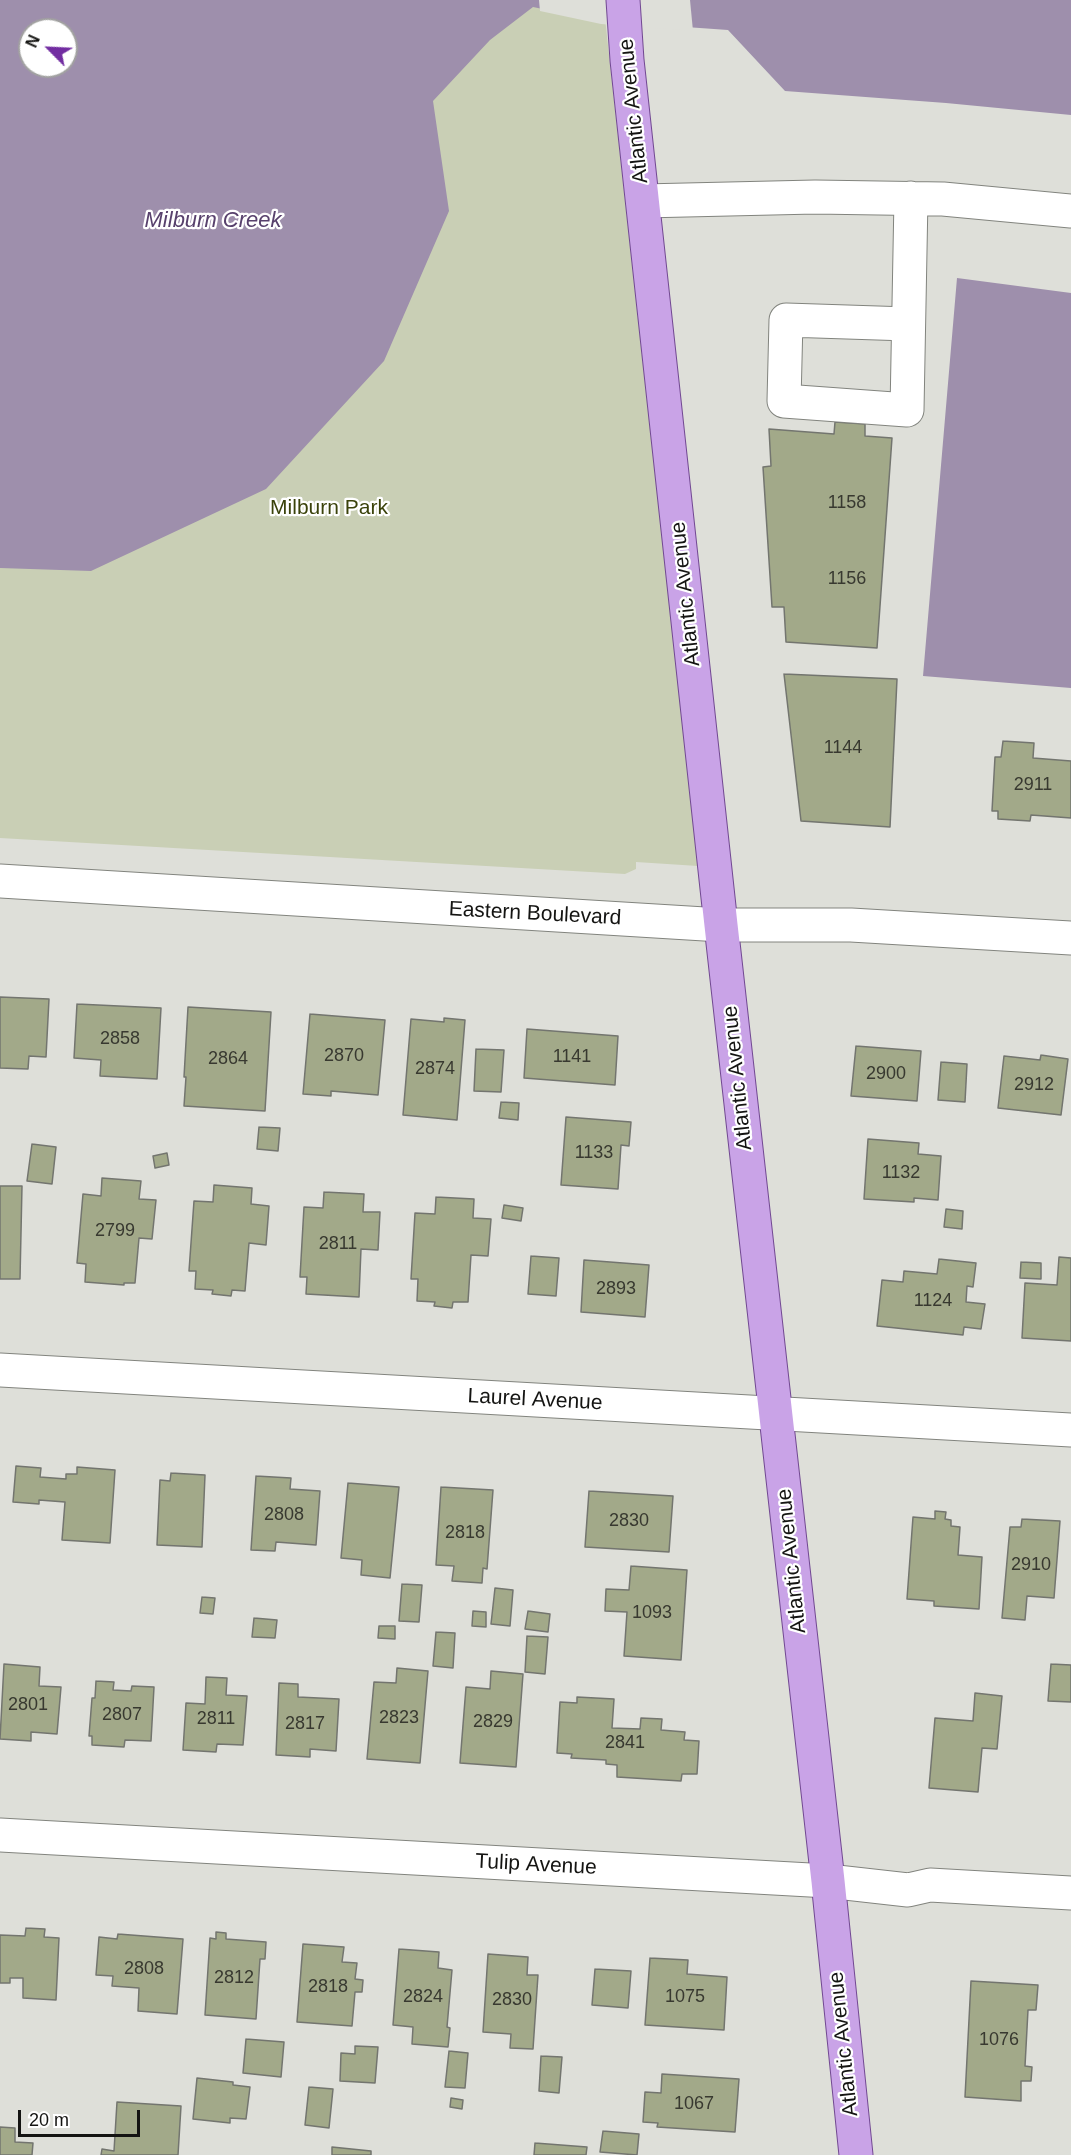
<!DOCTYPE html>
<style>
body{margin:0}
#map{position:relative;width:1071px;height:2155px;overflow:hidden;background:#dedfd9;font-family:Arial,sans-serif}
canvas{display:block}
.north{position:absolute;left:18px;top:18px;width:60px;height:60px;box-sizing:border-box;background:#fff;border:2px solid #a1a1a0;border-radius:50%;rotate:294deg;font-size:16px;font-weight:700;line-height:24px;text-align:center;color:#141412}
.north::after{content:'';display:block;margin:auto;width:21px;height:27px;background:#722da1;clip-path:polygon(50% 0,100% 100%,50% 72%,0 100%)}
.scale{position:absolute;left:18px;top:2110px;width:122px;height:27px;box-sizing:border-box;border:3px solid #141412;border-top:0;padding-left:8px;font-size:18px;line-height:21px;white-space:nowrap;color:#141412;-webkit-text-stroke:4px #fff;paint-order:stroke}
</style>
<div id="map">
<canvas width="1071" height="2155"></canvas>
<div class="north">N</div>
<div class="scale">20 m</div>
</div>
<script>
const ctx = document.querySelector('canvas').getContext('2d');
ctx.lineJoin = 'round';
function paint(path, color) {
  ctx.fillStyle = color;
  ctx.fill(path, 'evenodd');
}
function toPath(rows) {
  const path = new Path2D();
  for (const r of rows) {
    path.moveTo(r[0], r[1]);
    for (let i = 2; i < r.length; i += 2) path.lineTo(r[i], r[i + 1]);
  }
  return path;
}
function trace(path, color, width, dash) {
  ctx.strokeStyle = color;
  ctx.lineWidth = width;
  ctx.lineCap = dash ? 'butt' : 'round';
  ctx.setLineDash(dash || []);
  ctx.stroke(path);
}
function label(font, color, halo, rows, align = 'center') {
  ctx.font = font + ' Arial,sans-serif';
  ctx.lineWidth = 4.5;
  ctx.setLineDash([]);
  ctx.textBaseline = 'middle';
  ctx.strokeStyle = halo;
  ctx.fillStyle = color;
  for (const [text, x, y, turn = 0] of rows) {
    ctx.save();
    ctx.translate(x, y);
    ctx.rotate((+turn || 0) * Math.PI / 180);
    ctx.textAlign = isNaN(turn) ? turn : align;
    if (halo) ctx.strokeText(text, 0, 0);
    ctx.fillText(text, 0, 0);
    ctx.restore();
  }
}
const green = toPath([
 [0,0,603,0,698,866,636,862,636,869,625,874,0,838],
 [30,30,66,30,66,66,30,66]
]);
const water = toPath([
 [0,0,1071,0,1071,115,946,103,785,91,728,30,601,21,533,7,490,40,433,101,449,211,384,361,266,489,91,571,0,568],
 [30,30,66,30,66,66,30,66],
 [957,278,1071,293,1071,688,923,676]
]);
const pier = toPath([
 [539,0,690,0,693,31,601,24,540,11]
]);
const building = toPath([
 [835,422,865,424,865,436,892,438,877,648,786,642,784,607,772,607,763,467,771,466,769,429,834,434,835,422],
 [784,674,897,679,890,827,801,821,784,674],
 [1003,741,1034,743,1033,758,1071,761,1071,818,1031,815,1030,821,998,819,998,811,992,811,995,757,1001,757,1003,741],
 [0,997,49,999,46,1057,29,1056,28,1069,0,1068,0,997],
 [77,1004,161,1008,157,1079,100,1076,101,1060,74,1058,77,1004],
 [188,1007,271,1012,265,1111,184,1106,186,1077,184,1077,188,1007],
 [310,1014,385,1020,378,1095,331,1091,331,1096,303,1094,310,1014],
 [444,1018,465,1020,457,1120,403,1115,411,1019,444,1022,444,1018],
 [527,1029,618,1036,615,1085,524,1078,527,1029],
 [856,1046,921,1051,917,1101,851,1096,856,1046],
 [476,1049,504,1050,501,1092,474,1091,476,1049],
 [1041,1055,1068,1059,1061,1115,998,1108,1004,1056,1040,1060,1041,1055],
 [941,1062,967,1064,965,1102,938,1100,941,1062],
 [501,1102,519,1103,518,1120,499,1118,501,1102],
 [566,1117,631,1122,629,1146,621,1145,618,1189,561,1185,566,1117],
 [259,1127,280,1128,278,1151,257,1149,259,1127],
 [868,1139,919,1143,918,1154,941,1156,938,1200,914,1198,914,1202,864,1199,868,1139],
 [32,1144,56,1147,52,1184,27,1181,32,1144],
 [167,1153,169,1165,155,1168,153,1156,167,1153],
 [102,1178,141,1181,139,1199,156,1200,152,1239,139,1238,135,1283,124,1283,124,1285,85,1282,86,1264,77,1263,83,1194,101,1196,102,1178],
 [214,1185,252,1188,251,1204,269,1206,266,1245,249,1243,245,1291,232,1290,231,1296,212,1294,213,1290,195,1289,196,1271,189,1271,194,1201,213,1202,214,1185],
 [0,1186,22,1186,20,1279,0,1279,0,1186],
 [324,1192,364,1194,363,1212,380,1212,378,1250,361,1249,359,1297,306,1294,307,1277,300,1277,304,1207,323,1208,324,1192],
 [436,1197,474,1199,473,1218,491,1219,488,1256,471,1255,468,1302,453,1302,452,1308,434,1306,435,1302,417,1301,418,1279,411,1279,415,1213,435,1214,436,1197],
 [504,1205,523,1208,521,1221,502,1218,504,1205],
 [946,1209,963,1211,962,1229,944,1227,946,1209],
 [531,1256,559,1258,556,1296,528,1294,531,1256],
 [1059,1257,1071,1258,1071,1341,1022,1338,1025,1283,1057,1285,1059,1257],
 [939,1259,976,1263,973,1287,967,1286,966,1302,985,1304,981,1329,964,1327,963,1335,877,1326,882,1280,903,1282,904,1271,937,1274,939,1259],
 [584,1260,649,1265,645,1317,581,1312,584,1260],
 [1021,1262,1041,1263,1041,1279,1020,1278,1021,1262],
 [16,1466,41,1468,40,1477,66,1479,66,1474,77,1474,77,1467,115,1470,110,1543,62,1540,65,1502,39,1500,39,1504,13,1502,16,1466],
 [171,1473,205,1475,202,1547,157,1545,160,1480,170,1481,171,1473],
 [256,1476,291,1478,290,1489,320,1491,316,1545,276,1542,275,1551,251,1550,256,1476],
 [348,1483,399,1487,390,1578,361,1575,362,1560,341,1558,348,1483],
 [441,1487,493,1490,487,1569,483,1568,482,1583,452,1581,454,1566,436,1565,441,1487],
 [589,1491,673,1496,669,1552,585,1547,589,1491],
 [935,1511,946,1512,945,1519,951,1520,951,1526,960,1527,958,1555,982,1557,979,1609,934,1606,934,1601,907,1599,913,1517,935,1519,935,1511],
 [1022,1519,1060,1521,1054,1598,1027,1596,1025,1620,1002,1618,1010,1527,1021,1527,1022,1519],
 [631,1566,687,1570,681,1660,624,1656,627,1612,605,1611,606,1589,629,1590,631,1566],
 [402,1584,422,1585,419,1622,399,1621,402,1584],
 [495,1588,513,1590,510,1626,491,1624,495,1588],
 [202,1597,215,1598,213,1614,200,1613,202,1597],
 [473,1611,486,1612,486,1627,472,1626,473,1611],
 [528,1611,550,1614,548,1632,525,1629,528,1611],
 [254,1618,277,1620,275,1638,252,1637,254,1618],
 [379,1626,395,1626,395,1639,378,1638,379,1626],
 [436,1632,455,1633,453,1668,433,1666,436,1632],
 [527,1636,548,1637,545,1674,525,1672,527,1636],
 [4,1664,40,1667,39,1686,61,1687,57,1734,31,1732,31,1741,0,1739,4,1664],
 [1051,1664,1071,1665,1071,1702,1048,1701,1051,1664],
 [397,1668,428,1671,420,1763,367,1759,374,1682,396,1683,397,1668],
 [491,1671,523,1674,516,1767,460,1763,466,1687,490,1689,491,1671],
 [206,1677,227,1678,226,1695,247,1696,243,1745,217,1744,216,1752,183,1750,186,1703,205,1704,206,1677],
 [96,1681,114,1682,113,1690,131,1691,132,1686,154,1687,151,1741,125,1740,124,1747,92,1745,92,1736,89,1736,92,1698,95,1698,96,1681],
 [279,1683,298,1684,298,1697,339,1699,336,1751,310,1749,310,1757,276,1755,279,1683],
 [975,1693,1002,1696,997,1749,982,1748,978,1792,929,1788,935,1718,973,1721,975,1693],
 [577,1697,614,1699,612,1728,640,1729,641,1718,662,1719,661,1730,685,1732,684,1740,699,1741,697,1774,682,1774,681,1781,617,1777,617,1765,606,1764,606,1760,571,1758,572,1754,557,1753,560,1702,577,1703,577,1697],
 [26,1928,45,1929,44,1937,59,1938,56,2000,23,1998,23,1978,10,1978,10,1983,0,1983,0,1935,25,1936,26,1928],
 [216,1932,226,1933,226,1939,266,1942,265,1959,260,1959,256,2019,205,2015,210,1938,216,1939,216,1932],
 [118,1934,183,1939,177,2014,138,2011,139,1988,112,1986,113,1976,96,1975,99,1937,117,1939,118,1934],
 [303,1944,344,1947,342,1962,357,1963,355,1979,363,1980,362,1992,355,1992,352,2026,297,2022,303,1944],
 [399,1949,439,1952,438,1968,452,1970,447,2027,450,2028,448,2047,412,2044,413,2027,393,2025,399,1949],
 [488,1954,528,1957,527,1975,538,1975,533,2049,510,2048,511,2034,483,2032,488,1954],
 [650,1958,688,1960,687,1974,727,1977,724,2030,645,2025,650,1958],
 [595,1969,631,1971,628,2008,592,2005,595,1969],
 [971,1981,1038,1985,1036,2010,1028,2010,1025,2066,1032,2067,1031,2081,1021,2081,1021,2101,965,2097,971,1981],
 [246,2039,284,2042,281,2077,243,2073,246,2039],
 [355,2046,378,2047,375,2083,340,2081,341,2053,355,2054,355,2046],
 [449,2051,468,2053,465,2088,445,2087,449,2051],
 [541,2056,562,2057,559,2093,539,2091,541,2056],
 [662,2074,739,2079,735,2132,657,2127,658,2123,643,2122,645,2092,661,2093,662,2074],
 [197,2078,233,2082,233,2085,250,2087,246,2119,230,2118,230,2123,193,2119,197,2078],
 [309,2087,333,2089,329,2128,305,2125,309,2087],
 [451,2098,463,2100,462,2109,450,2107,451,2098],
 [117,2102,181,2106,178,2155,101,2155,102,2149,114,2151,117,2102],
 [0,2127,15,2128,15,2142,33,2143,32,2155,0,2155,0,2127],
 [603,2131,639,2134,637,2155,600,2152,603,2131],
 [535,2143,587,2147,586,2155,534,2155,535,2143],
 [332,2147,371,2151,371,2155,332,2155,332,2147]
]);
const minor = toPath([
 [643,201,815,197,943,199,1071,211],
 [908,324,786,320,784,401,907,410,911,198],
 [0,881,721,925,851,925,1071,938],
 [0,1370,1071,1430],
 [0,1835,828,1881,908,1890,930,1885,1071,1893]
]);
const major = toPath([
 [623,0,627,60,721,925,828,1881,856,2155]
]);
const numberNames = [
 ["1158",847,503],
 ["1156",847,579],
 ["1144",843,748],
 ["2911",1033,785],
 ["2858",120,1039],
 ["2870",344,1056],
 ["1141",572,1057],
 ["2864",228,1059],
 ["2874",435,1069],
 ["2900",886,1074],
 ["2912",1034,1085],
 ["1133",594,1153],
 ["1132",901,1173],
 ["2799",115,1231],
 ["2811",338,1244],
 ["2893",616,1289],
 ["1124",933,1301],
 ["2808",284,1515],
 ["2830",629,1521],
 ["2818",465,1533],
 ["2910",1031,1565],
 ["1093",652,1613],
 ["2801",28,1705],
 ["2807",122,1715],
 ["2823",399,1718],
 ["2811",216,1719],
 ["2829",493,1722],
 ["2817",305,1724],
 ["2841",625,1743],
 ["2808",144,1969],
 ["2812",234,1978],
 ["2818",328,1987],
 ["2824",423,1997],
 ["1075",685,1997],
 ["2830",512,2000],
 ["1076",999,2040],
 ["1067",694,2104]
];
const streetNames = [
 ["Atlantic Avenue",634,111,-96],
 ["Atlantic Avenue",686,594,-96],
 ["Eastern Boulevard",535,914,3],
 ["Atlantic Avenue",738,1078,-96],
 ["Laurel Avenue",535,1400,3],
 ["Atlantic Avenue",792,1561,-96],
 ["Tulip Avenue",536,1865,3],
 ["Atlantic Avenue",844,2044,-96]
];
const parkNames = [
 ["Milburn Park",329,508]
];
const waterNames = [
 ["Milburn Creek",213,221]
];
paint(green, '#c9cfb5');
paint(water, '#9e8fac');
paint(pier, '#dedfd9');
paint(building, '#a2a989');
trace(building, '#73756f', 1.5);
trace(minor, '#82847e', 35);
trace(major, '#724992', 35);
trace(minor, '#fff', 33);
trace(major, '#c9a3e7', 33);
label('18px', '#383930', null, numberNames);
label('21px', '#141412', '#fff', streetNames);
label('21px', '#3a420a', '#fff', parkNames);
label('italic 22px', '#58416d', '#fff', waterNames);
</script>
